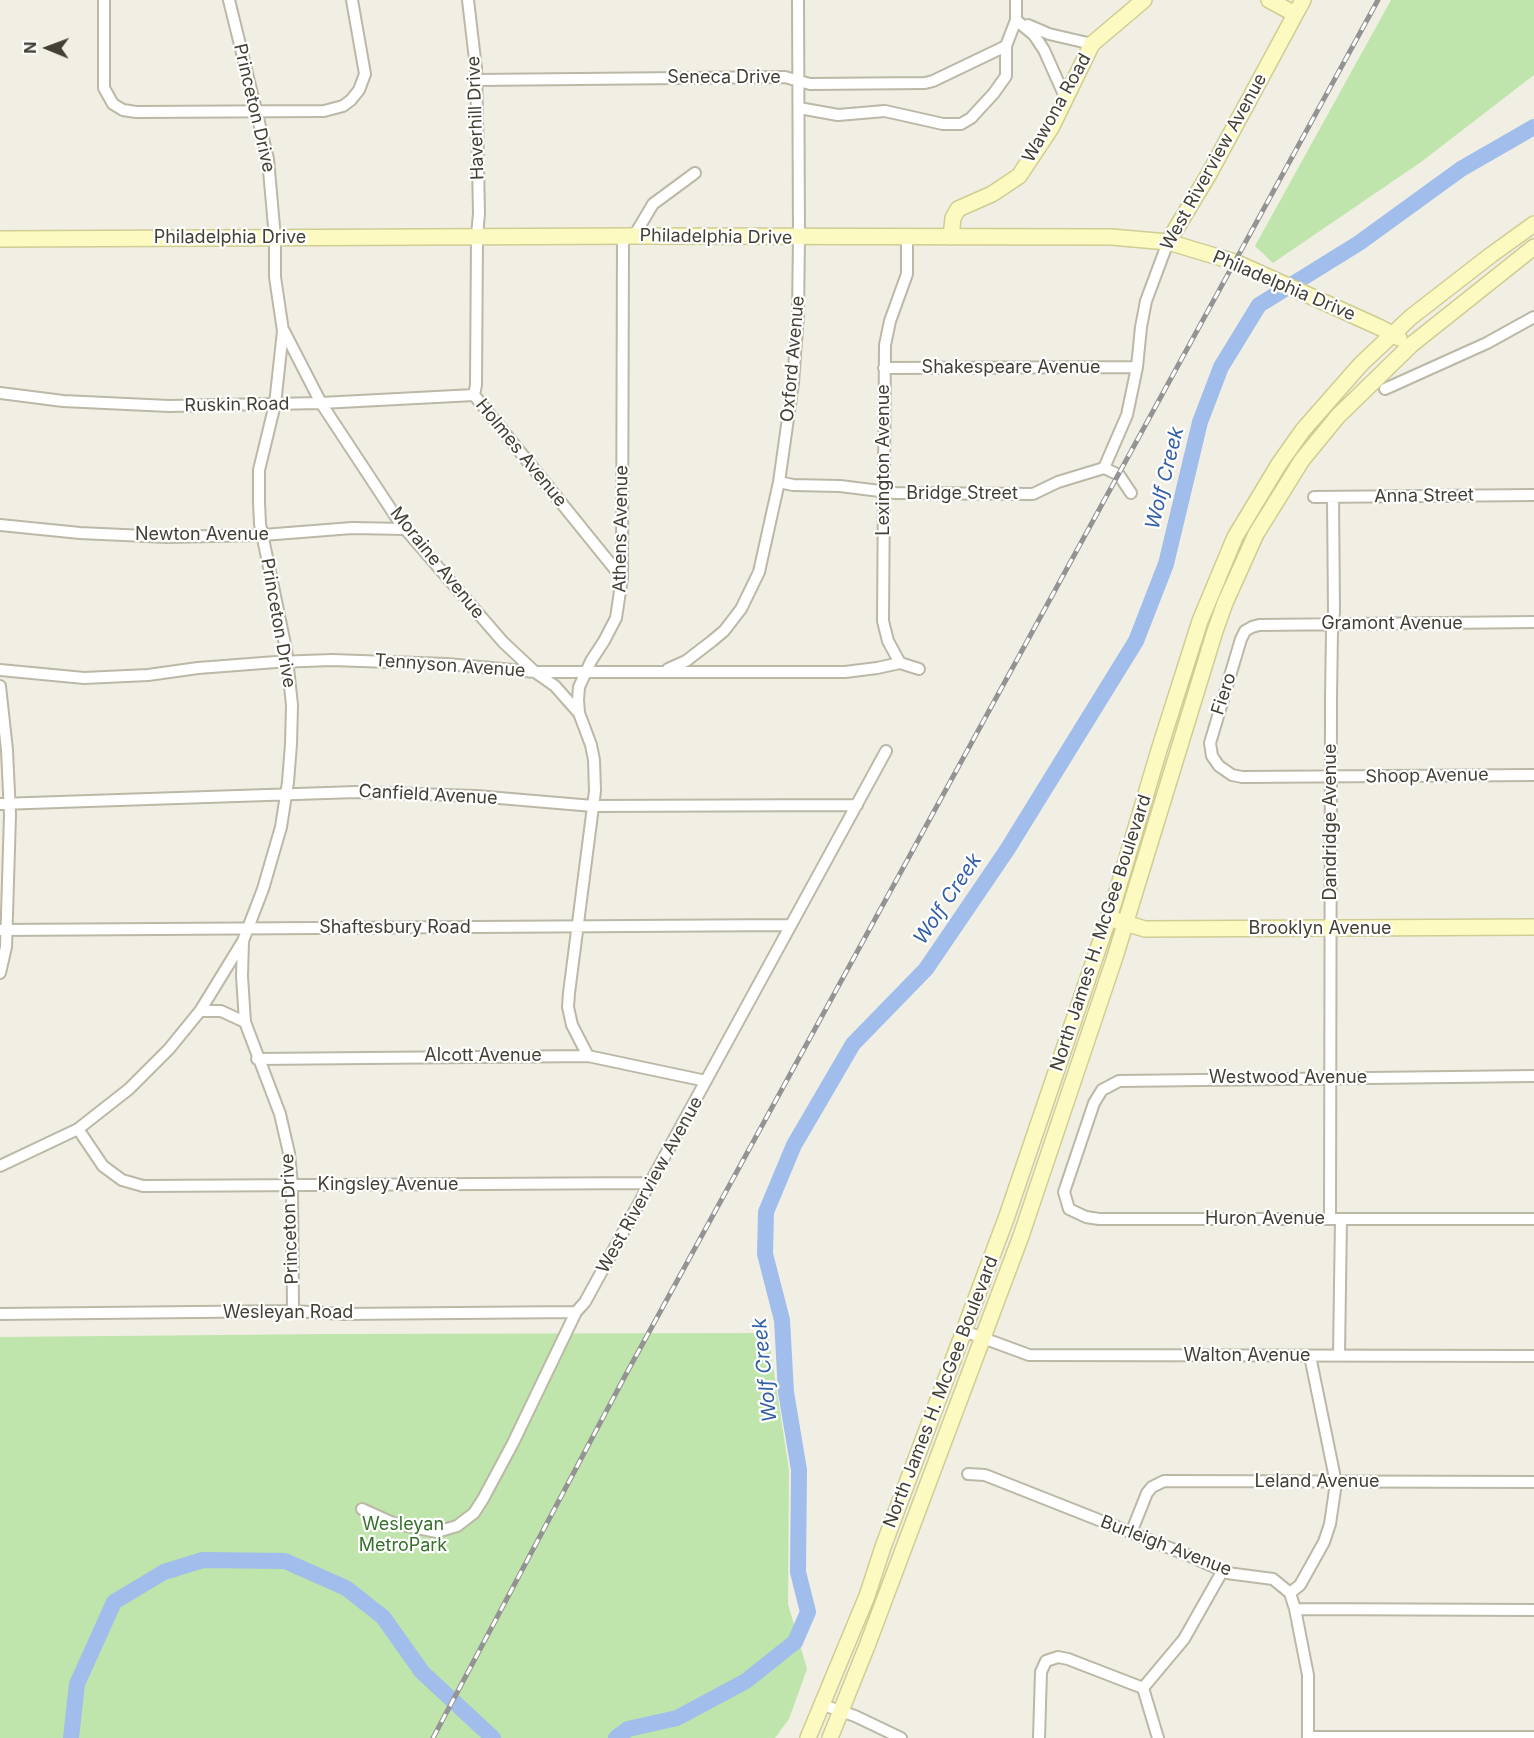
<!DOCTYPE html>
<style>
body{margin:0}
#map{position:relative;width:1534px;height:1738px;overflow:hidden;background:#f1efe3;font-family:Inter,sans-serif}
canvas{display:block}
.north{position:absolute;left:18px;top:18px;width:60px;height:60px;-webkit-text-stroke:4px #fff;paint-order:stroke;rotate:271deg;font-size:16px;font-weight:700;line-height:24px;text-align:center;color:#423f33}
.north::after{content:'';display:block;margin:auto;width:21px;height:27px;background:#423f33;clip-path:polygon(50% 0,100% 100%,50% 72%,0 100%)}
</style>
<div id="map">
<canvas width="1534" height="1738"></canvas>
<div class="north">N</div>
</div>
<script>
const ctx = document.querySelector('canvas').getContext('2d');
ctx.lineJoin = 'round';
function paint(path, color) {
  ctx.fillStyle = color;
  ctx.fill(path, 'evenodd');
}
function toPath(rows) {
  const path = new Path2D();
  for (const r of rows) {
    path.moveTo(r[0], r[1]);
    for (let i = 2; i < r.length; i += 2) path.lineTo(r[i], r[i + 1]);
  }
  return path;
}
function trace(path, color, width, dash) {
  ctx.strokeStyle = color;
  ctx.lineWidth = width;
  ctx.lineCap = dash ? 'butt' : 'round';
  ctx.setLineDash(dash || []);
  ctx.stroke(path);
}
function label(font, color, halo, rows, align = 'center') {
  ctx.font = font + ' Inter,sans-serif';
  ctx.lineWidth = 4.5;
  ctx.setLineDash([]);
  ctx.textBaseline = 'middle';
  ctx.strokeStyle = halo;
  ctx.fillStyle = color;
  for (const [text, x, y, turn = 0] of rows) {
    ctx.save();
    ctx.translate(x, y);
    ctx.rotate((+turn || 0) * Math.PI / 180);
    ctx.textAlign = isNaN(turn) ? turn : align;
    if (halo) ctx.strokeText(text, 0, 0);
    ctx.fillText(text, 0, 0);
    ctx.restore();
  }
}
const green = toPath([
 [1391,0,1534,0,1534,75,1421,162,1273,263,1255,246],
 [768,1333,789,1470,788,1604,807,1669,789,1719,775,1738,0,1738,0,1337,332,1334]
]);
const river = toPath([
 [71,1738,77,1684,114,1602,164,1572,203,1560,285,1561,346,1588,383,1617,422,1672,493,1738],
 [616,1738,628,1729,677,1718,746,1681,795,1642,808,1612,798,1572,799,1470,786,1392,782,1320,765,1254,766,1212,794,1145,853,1044,926,969,1007,850,1136,641,1166,564,1200,422,1221,367,1259,305,1359,243,1461,169,1534,127]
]);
const street = toPath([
 [104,0,104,88,113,104,123,110,136,112,324,111,343,106,351,100,359,90,365,74,352,0],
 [229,0,268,159,275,238,275,277,283,331,275,404,259,470,259,502,260,524,286,649,292,705,291,744,288,782,281,827,263,889,243,941,242,976,245,1022,280,1114,289,1153,292,1186,293,1311],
 [468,0,476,68,479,213,477,236,476,385,474,395],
 [1016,20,1034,35,1044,50,1065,97],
 [1028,25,1049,34,1092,44],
 [476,80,785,77,810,84,925,83,933,81,1006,46,1016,20,1016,0],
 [799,108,838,115,885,111,943,124,961,124,971,118,994,93,1006,76,1006,46],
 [634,236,653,204,695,173],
 [907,238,907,274,890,321,885,345,883,621,888,641,900,663,919,669],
 [284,331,321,403,400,523,503,642,535,672,555,686,578,712],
 [884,368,1137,367],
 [1385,389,1487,343,1534,317],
 [0,393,63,401,169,406,321,403,474,395],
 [474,395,622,578],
 [1104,468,1127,415,1137,367,1141,327,1146,301,1168,242],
 [779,482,793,485,840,486,896,493,1033,494,1058,482,1104,468,1119,475,1131,493],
 [1314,497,1534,495],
 [0,525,80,533,167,537,263,535,352,528,405,529],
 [1534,622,1259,625,1252,627,1245,631,1241,639,1210,743,1212,756,1219,766,1232,775,1242,777,1534,775],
 [668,669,686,661,712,641,724,631,741,609,759,572,779,482,793,383,798,314,799,237,798,0],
 [0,670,84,678,148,675,198,668,276,662,332,660,447,664,535,672,845,672,877,668,900,663],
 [0,686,7,750,10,815,6,947,0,973],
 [0,804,356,792,476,796,593,806,857,805],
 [0,930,790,925],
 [200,1011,221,1011,245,1022],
 [588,1056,572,1025,568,1007,569,993,595,791,594,760,591,745,579,713,578,700,579,687,591,661,604,641,616,618,622,578,623,236],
 [257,1059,588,1056,706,1081],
 [1534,1076,1119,1081,1102,1090,1094,1103,1064,1192,1069,1209,1086,1217,1099,1219,1534,1219],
 [78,1129,103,1166,122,1180,143,1186,650,1183],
 [0,1166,78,1129,129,1089,169,1049,200,1011,243,941],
 [1330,1219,1331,698,1332,631,1334,612,1333,497],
 [0,1314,293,1311,343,1314,576,1312],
 [964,1331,1029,1355,1534,1356],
 [1339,1355,1341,1219],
 [968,1474,985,1475,1190,1556,1227,1573,1273,1579,1290,1593,1295,1609,1308,1675,1308,1738],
 [362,1509,393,1523,437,1532,457,1526,474,1513,483,1499,513,1443,576,1312,585,1302,886,751],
 [1131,1533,1147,1493,1152,1487,1164,1481,1534,1482],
 [1290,1593,1300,1585,1324,1542,1330,1524,1336,1483,1310,1356],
 [1295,1609,1534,1610],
 [1143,1688,1184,1639,1223,1570],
 [823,1705,855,1716,901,1738],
 [1308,1737,1534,1737],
 [1039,1738,1041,1672,1046,1661,1058,1657,1068,1659,1143,1688,1158,1738]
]);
const secondary = toPath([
 [1269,0,1295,14],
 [951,237,953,218,958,209,992,194,1019,176,1051,128,1092,44,1144,0],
 [0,239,634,236,1111,237,1168,242,1235,262,1381,328,1399,338],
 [1168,242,1209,174,1303,0],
 [1115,920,1145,929,1534,927],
 [808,1738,867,1596,883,1547,1007,1216,1113,905,1159,750,1200,621,1235,537,1279,464,1303,430,1361,364,1411,317,1491,255,1534,224],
 [830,1738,867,1646,1021,1236,1115,957,1215,631,1225,603,1256,534,1302,460,1338,416,1411,345,1534,247]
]);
const rail = toPath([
 [433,1738,625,1376,1378,0]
]);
const streetNames = [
 ["Seneca Drive",724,78],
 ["Princeton Drive",254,108,77],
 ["Wawona Road",1057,108,-61],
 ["Haverhill Drive",476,118,-92],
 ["West Riverview Avenue",1214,162,-61],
 ["Philadelphia Drive",716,237,1],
 ["Philadelphia Drive",230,238],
 ["Philadelphia Drive",1284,286,23],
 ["Oxford Avenue",793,359,-85],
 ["Shakespeare Avenue",1011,368],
 ["Ruskin Road",237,405,-1],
 ["Holmes Avenue",521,453,51],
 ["Lexington Avenue",884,460,-90],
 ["Bridge Street",962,494],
 ["Anna Street",1424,496,-1],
 ["Athens Avenue",621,529,-89],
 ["Newton Avenue",202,535],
 ["Moraine Avenue",437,563,51],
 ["Princeton Drive",278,623,80],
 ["Gramont Avenue",1392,624],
 ["Tennyson Avenue",450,666,4],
 ["Fiero",1224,694,-72],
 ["Shoop Avenue",1427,776,-1],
 ["Canfield Avenue",428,795,3],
 ["Dandridge Avenue",1331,822,-90],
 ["Shaftesbury Road",395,928],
 ["Brooklyn Avenue",1320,929],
 ["North James H. McGee Boulevard",1101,933,-72],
 ["Alcott Avenue",483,1056],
 ["Westwood Avenue",1288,1078],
 ["Kingsley Avenue",388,1185],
 ["West Riverview Avenue",650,1185,-61],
 ["Princeton Drive",290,1219,-92],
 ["Huron Avenue",1265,1219],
 ["Wesleyan Road",288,1313],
 ["Walton Avenue",1247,1356],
 ["North James H. McGee Boulevard",941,1392,-69],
 ["Leland Avenue",1317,1482],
 ["Burleigh Avenue",1166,1546,21]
];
const parkNames = [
 ["Wesleyan",403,1525],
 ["MetroPark",403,1546]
];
const waterNames = [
 ["Wolf Creek",1165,478,-76],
 ["Wolf Creek",948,899,-56],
 ["Wolf Creek",765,1370,-96]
];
paint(green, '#bfe4ac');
trace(river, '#a0bdec', 16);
trace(street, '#bbb8a6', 14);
trace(secondary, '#cfcc94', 18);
trace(street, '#fff', 10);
trace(secondary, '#fcfac1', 15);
trace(rail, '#939393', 5);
trace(rail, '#fff', 3, [9]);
label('18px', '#423f33', '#fff', streetNames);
label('18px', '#36702a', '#fff', parkNames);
label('italic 20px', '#325ea8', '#fff', waterNames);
</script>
